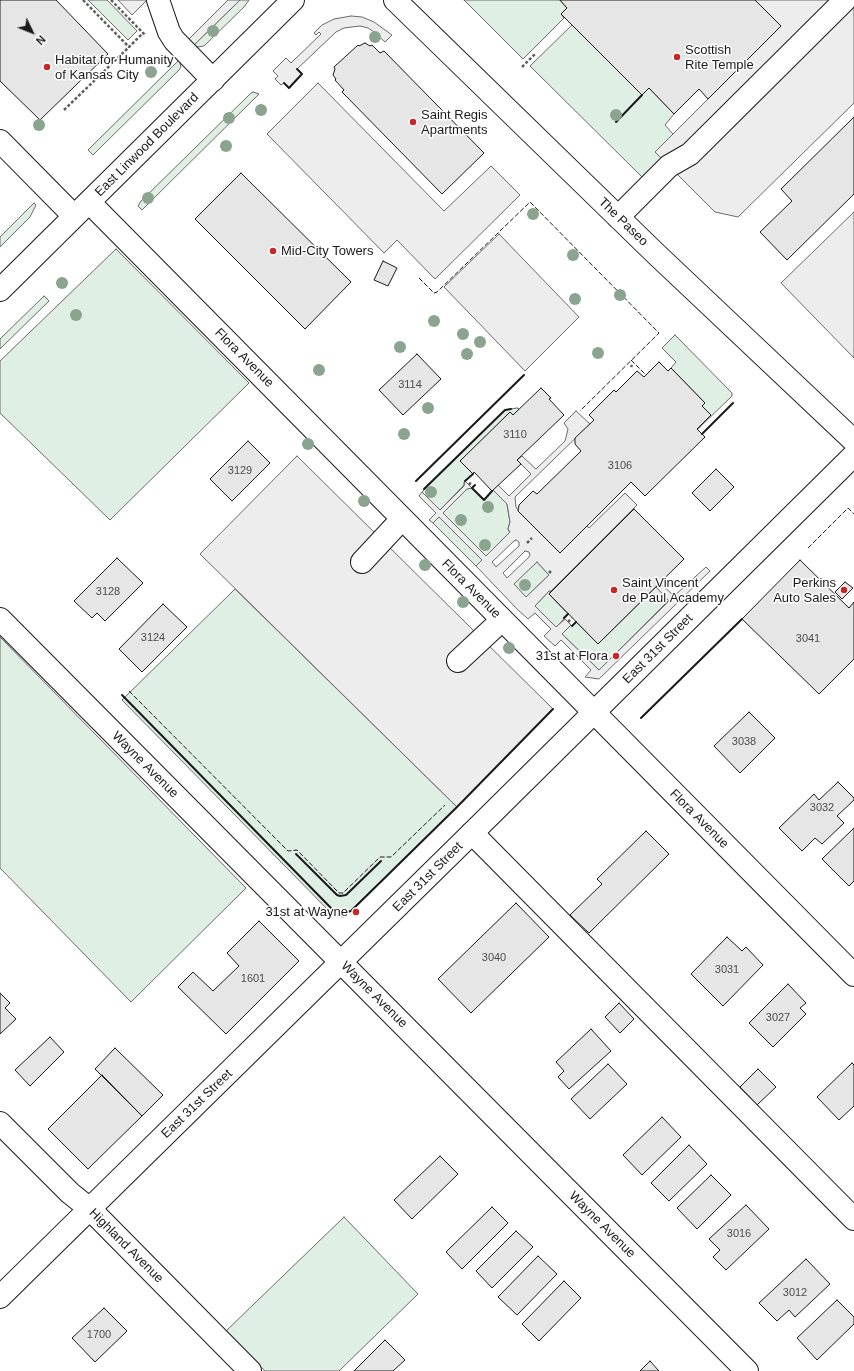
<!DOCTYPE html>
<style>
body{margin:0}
#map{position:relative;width:854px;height:1371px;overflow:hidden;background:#fff;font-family:Arial,sans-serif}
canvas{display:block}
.north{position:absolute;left:12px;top:12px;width:40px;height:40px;-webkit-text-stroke:3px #fff;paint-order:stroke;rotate:133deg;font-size:11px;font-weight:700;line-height:16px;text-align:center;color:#1a1a1a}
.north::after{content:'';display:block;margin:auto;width:14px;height:18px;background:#1a1a1a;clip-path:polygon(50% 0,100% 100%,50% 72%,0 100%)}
</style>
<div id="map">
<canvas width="854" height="1371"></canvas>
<div class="north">N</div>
</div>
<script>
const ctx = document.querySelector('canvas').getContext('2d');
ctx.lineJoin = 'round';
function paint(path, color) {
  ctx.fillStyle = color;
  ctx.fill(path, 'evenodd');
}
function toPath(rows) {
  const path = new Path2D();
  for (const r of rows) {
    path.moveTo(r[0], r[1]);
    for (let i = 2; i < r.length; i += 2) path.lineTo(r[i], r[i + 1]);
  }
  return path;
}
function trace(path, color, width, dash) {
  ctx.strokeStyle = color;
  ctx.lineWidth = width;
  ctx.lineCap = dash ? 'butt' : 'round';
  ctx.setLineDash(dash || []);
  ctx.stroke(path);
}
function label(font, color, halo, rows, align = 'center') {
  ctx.font = font + ' Arial,sans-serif';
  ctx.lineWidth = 3;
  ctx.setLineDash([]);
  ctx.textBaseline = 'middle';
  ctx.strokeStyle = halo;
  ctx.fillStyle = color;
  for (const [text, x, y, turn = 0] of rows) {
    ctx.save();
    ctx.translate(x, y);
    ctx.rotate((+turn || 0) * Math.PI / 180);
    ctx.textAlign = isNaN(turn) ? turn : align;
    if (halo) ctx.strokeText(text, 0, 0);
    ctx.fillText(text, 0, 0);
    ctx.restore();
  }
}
const green = toPath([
 [88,0,107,0,137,31,128,40,88,0],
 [240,0,249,0,244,7,204,46,198,47,194,45,240,0],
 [464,0,560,0,567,8,561,14,564,18,523,59,464,0],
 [572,25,642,95,649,88,674,114,665,125,673,134,655,152,661,158,642,177,530,66,572,25],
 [179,60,181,67,179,70,93,155,88,150,179,60],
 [253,92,259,94,142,210,138,206,141,201,250,94,253,92],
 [34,203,36,205,30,217,0,247,0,237,34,203],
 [116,249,249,383,110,520,0,413,0,361,116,249],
 [44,296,49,301,0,349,0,339,44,296],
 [675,335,732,393,732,396,698,429,697,429,711,415,702,406,705,403,671,368,676,362,662,348,675,335],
 [517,408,519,409,513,415,510,412,461,461,473,474,464,482,464,485,440,510,422,492,505,410,517,408],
 [472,488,484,499,493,490,507,504,510,522,508,529,510,533,486,557,443,513,467,489,472,488],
 [439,516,482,560,476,566,433,523,439,516],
 [537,562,549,575,526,597,513,584,537,562],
 [656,587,669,600,599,670,562,634,571,625,572,626,576,622,598,644,656,587],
 [235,589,457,807,344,917,334,916,122,700,235,589],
 [549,591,551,591,549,594,568,614,556,628,535,606,549,591],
 [0,637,246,888,131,1002,0,868,0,637],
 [344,1217,418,1294,339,1371,265,1371,226,1331,344,1217]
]);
const parking = toPath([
 [118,0,147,0,132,15,118,0],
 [228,0,240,0,194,45,189,39,228,0],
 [755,0,854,0,854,103,738,217,715,212,655,152,781,26,755,0],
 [351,16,362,17,374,22,392,35,385,42,374,32,368,28,360,26,344,28,336,32,297,69,302,74,289,88,284,83,281,85,275,79,278,76,273,71,286,58,291,63,321,34,319,32,316,35,314,33,322,25,334,19,351,16],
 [318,83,444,211,491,166,520,195,435,279,397,240,384,253,267,134,318,83],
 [854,212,854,358,781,283,854,212],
 [499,234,579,317,525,371,444,287,499,234],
 [576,411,590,424,515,497,516,507,518,510,529,521,587,526,589,528,625,493,637,505,551,591,549,591,535,606,556,627,565,619,571,625,562,634,599,670,669,601,656,587,660,583,674,596,706,567,710,571,599,679,585,677,591,670,561,640,555,646,544,636,551,629,535,613,528,619,518,610,476,566,482,560,439,517,433,523,429,520,436,513,419,496,422,492,440,510,464,486,465,481,472,488,467,489,443,513,486,556,510,532,508,529,510,522,507,504,493,490,498,485,509,496,531,474,517,460,522,456,536,469,565,441,568,429,564,423,576,411],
 [516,540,519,542,519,546,496,567,492,562,514,541,516,540],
 [525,551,529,552,530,555,529,557,507,578,503,573,525,551],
 [537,562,549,575,526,597,514,584,537,562],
 [297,456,553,709,457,807,200,554,297,456]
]);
const building = toPath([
 [0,0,56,0,108,54,40,120,0,81,0,0],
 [560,0,755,0,781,26,708,99,699,89,674,114,649,88,642,95,561,14,567,8,560,0],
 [365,43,370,46,372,45,380,53,384,51,484,153,442,194,342,92,344,90,335,80,336,79,333,75,335,69,334,67,358,45,359,46,365,43],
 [854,117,854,194,787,260,760,232,792,201,781,189,854,117],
 [241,173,351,282,305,329,195,219,241,173],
 [383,261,397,268,388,286,374,280,383,261],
 [417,354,441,379,403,415,379,390,417,354],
 [659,362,668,371,671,368,705,403,702,406,711,415,697,429,705,437,645,496,631,482,560,553,518,511,519,505,533,491,537,494,581,451,575,444,575,438,594,420,589,415,614,390,616,392,637,371,644,377,659,362],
 [541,388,551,398,549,399,564,415,517,460,521,464,492,491,474,472,473,474,460,461,510,412,513,415,541,388],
 [248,441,270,463,232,501,210,479,248,441],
 [716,469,734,487,710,511,692,493,716,469],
 [634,509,684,559,598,644,549,594,634,509],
 [117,558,143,583,105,621,97,613,92,618,74,601,117,558],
 [800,560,849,608,854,602,854,659,819,694,742,619,800,560],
 [845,582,853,588,842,599,835,592,845,582],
 [163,604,187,627,142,672,119,649,163,604],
 [749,712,775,738,740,773,714,746,749,712],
 [838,782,854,798,854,800,837,816,844,823,822,844,815,838,802,851,779,828,814,794,819,800,838,782],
 [854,828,854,881,849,886,822,859,854,828],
 [646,831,669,854,589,933,570,915,602,884,597,879,646,831],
 [516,903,549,937,471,1013,438,979,516,903],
 [259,921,299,961,226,1034,178,987,193,972,213,991,239,966,227,953,259,921],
 [727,937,742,951,746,947,763,965,723,1006,691,974,727,937],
 [788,984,806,1003,800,1008,806,1014,773,1047,749,1023,788,984],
 [0,993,10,1003,5,1008,16,1019,0,1034,0,993],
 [619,1003,634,1019,620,1033,605,1017,619,1003],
 [591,1029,611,1051,569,1089,558,1077,564,1071,556,1062,591,1029],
 [50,1037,64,1052,30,1086,15,1070,50,1037],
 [115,1048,163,1095,142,1116,95,1069,115,1048],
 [852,1063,854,1065,854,1106,839,1120,817,1097,852,1063],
 [608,1064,627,1084,590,1119,571,1099,608,1064],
 [758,1069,776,1087,757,1105,740,1087,758,1069],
 [102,1075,142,1116,88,1169,48,1129,102,1075],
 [662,1117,681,1137,642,1175,623,1155,662,1117],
 [689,1145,707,1164,669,1201,651,1183,689,1145],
 [440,1156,458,1174,412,1219,394,1200,440,1156],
 [711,1175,731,1195,697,1229,677,1208,711,1175],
 [746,1205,769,1229,726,1270,713,1257,720,1250,709,1239,746,1205],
 [492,1207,508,1223,462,1269,446,1252,492,1207],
 [516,1231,533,1247,492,1288,476,1271,516,1231],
 [538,1256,557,1274,517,1315,498,1297,538,1256],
 [806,1259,830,1284,795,1317,789,1310,777,1321,759,1303,806,1259],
 [564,1281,581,1298,539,1341,522,1324,564,1281],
 [837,1300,854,1317,854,1324,817,1360,797,1338,837,1300],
 [104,1308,127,1331,95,1362,72,1338,104,1308],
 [385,1340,405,1360,393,1371,354,1371,385,1340],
 [650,1361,659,1371,640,1371,650,1361]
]);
const path = toPath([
 [83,0,129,47,143,33],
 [111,0,145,35],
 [522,67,536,53],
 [64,110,129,47],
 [631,367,632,365],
 [469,485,471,482],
 [527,543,532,538],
 [549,571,551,573],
 [568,622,572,618]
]);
const minor = toPath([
 [158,0,169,32,174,40,213,80],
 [0,141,74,216],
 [89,202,854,975],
 [618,217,669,166,690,154,845,0],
 [362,562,402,519],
 [0,619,747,1371],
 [458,661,502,620],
 [472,833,854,1219],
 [0,1123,70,1193,90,1209,250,1371]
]);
const major = toPath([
 [395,0,655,253,854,441],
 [0,290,293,0],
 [0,1297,472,833,854,455]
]);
const fence = toPath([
 [419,278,434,293,437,292,530,202,659,333,580,411],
 [631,360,646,375],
 [808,548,848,508,854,514],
 [129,691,288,851,297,850,339,893,343,893,380,857,391,857,445,805]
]);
const wall = toPath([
 [284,83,289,88,302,74,297,69],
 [616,122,642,95],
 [702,434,733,403],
 [416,481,524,375],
 [465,481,473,474],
 [475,485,472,488,484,500,492,491],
 [424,489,505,410,511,409],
 [564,618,568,614],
 [572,626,576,622],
 [122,695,330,907,333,910,344,913,351,911,457,807,553,709],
 [641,718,742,619],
 [296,854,337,895,340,896,346,895,381,861]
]);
const trees = [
 [213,31],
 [375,37],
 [151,72],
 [261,110],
 [616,115],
 [229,118],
 [39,125],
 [226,146],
 [148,198],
 [533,214],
 [573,255],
 [62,283],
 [620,295],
 [575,299],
 [76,315],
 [434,321],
 [463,334],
 [480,342],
 [400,347],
 [598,353],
 [467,354],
 [319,370],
 [428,408],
 [404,434],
 [308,444],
 [431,492],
 [364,501],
 [488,507],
 [461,520],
 [485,545],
 [425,565],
 [525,585],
 [463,602],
 [509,648]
];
const markers = [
 [677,57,4,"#c62828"],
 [47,67,4,"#c62828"],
 [413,122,4,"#c62828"],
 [273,251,4,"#c62828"],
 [614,590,4,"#c62828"],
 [844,590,4,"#c62828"],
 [616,656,4,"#c62828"],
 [356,912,4,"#c62828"]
];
const numberNames = [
 ["3114",410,385],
 ["3110",515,435],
 ["3106",620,466],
 ["3129",240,471],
 ["3128",108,592],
 ["3124",153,638],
 ["3041",808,639],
 ["3038",744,742],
 ["3032",822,808],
 ["3040",494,958],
 ["3031",727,970],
 ["1601",253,979],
 ["3027",778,1018],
 ["3016",739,1234],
 ["3012",795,1293],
 ["1700",99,1335]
];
const poiNames = [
 ["Scottish",685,50],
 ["Rite Temple",685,65],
 ["Habitat for Humanity",55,60],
 ["of Kansas City",55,75],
 ["Saint Regis",421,115],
 ["Apartments",421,130],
 ["Mid-City Towers",281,251],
 ["Saint Vincent",622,583],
 ["de Paul Academy",622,598],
 ["Perkins",836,583,"right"],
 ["Auto Sales",836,598,"right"],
 ["31st at Flora",608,656,"right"],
 ["31st at Wayne",348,912,"right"]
];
const streetNames = [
 ["East Linwood Boulevard",147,145,-45],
 ["The Paseo",623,222,44],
 ["Flora Avenue",244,358,45],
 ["Flora Avenue",471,589,45],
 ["East 31st Street",658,649,-45],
 ["Wayne Avenue",145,765,45],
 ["Flora Avenue",699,819,45],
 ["East 31st Street",428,877,-45],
 ["Wayne Avenue",374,995,45],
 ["East 31st Street",197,1104,-44],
 ["Wayne Avenue",602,1225,45],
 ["Highland Avenue",126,1246,45]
];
paint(green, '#e0efe3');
trace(green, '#6a6a6a', 1);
paint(parking, '#ededed');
trace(parking, '#6a6a6a', 1);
paint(building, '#e6e6e6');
trace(building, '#1a1a1a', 1);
trace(minor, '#1a1a1a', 24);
trace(major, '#1a1a1a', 24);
trace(path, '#5f5f5f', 2.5, [3, 2]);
trace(minor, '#fff', 22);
trace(major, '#fff', 22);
trace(fence, '#1a1a1a', 1, [5, 2]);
trace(wall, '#1a1a1a', 2);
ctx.fillStyle = '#8aa48f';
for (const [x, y] of trees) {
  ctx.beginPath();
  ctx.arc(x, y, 6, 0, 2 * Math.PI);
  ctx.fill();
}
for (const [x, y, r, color] of markers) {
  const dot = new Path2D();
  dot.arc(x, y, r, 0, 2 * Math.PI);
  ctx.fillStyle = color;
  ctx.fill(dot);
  trace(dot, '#fff', 1.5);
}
label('11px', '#4d4d4d', null, numberNames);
label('13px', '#1a1a1a', '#fff', poiNames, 'left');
label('13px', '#1a1a1a', '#fff', streetNames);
</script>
